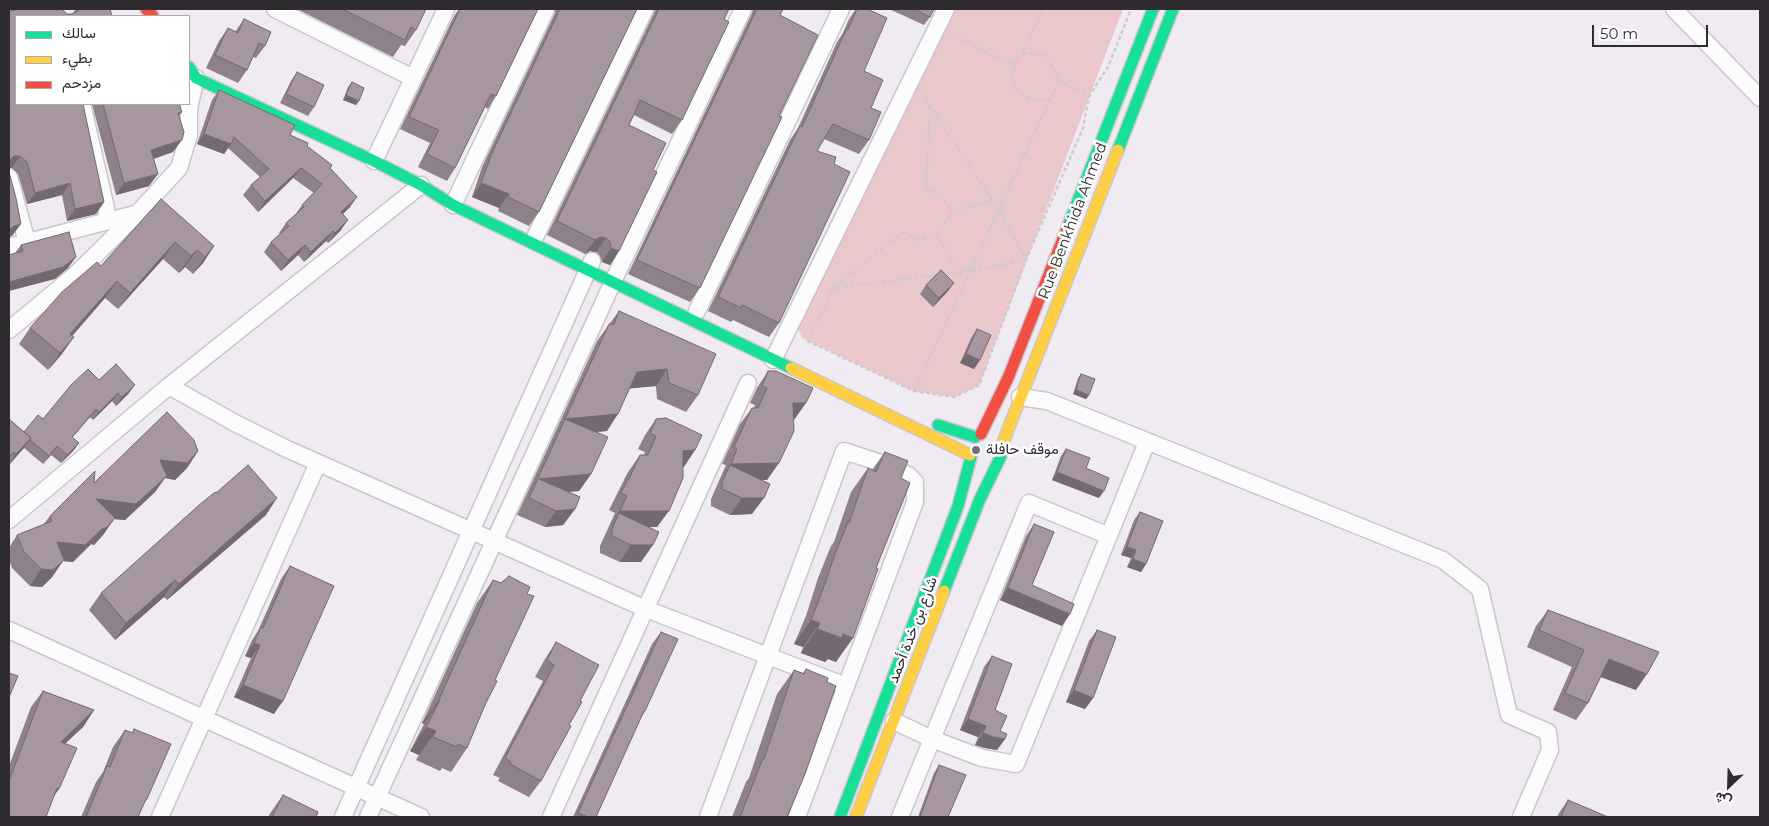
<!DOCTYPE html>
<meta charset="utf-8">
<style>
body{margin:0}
#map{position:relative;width:1769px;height:826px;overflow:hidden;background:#f0eaf2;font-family:Montserrat,Vazirmatn,sans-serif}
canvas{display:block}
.frame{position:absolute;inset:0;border:10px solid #2f2b31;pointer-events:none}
.legend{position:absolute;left:15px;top:15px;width:175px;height:90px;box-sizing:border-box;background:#fff;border:1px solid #acaaad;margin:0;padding:6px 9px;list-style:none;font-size:15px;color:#2f2b31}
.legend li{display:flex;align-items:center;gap:10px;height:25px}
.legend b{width:25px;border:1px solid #acaaad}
.north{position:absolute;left:1704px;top:761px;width:50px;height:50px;-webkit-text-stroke:4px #fff;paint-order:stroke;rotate:204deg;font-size:14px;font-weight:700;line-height:20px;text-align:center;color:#2f2b31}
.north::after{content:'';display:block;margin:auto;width:18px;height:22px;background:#2f2b31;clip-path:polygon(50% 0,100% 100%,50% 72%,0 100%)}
.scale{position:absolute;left:1592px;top:25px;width:116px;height:22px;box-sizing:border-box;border:2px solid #2f2b31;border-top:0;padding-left:6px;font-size:15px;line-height:18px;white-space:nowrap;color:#2f2b31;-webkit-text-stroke:4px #fff;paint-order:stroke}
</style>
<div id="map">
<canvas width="1769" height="826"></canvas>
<div class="frame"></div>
<ul class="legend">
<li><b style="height:6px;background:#16e098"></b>سالك</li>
<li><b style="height:6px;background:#ffcf43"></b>بطيء</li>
<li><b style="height:6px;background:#f24e42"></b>مزدحم</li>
</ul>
<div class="north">ش</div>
<div class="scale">50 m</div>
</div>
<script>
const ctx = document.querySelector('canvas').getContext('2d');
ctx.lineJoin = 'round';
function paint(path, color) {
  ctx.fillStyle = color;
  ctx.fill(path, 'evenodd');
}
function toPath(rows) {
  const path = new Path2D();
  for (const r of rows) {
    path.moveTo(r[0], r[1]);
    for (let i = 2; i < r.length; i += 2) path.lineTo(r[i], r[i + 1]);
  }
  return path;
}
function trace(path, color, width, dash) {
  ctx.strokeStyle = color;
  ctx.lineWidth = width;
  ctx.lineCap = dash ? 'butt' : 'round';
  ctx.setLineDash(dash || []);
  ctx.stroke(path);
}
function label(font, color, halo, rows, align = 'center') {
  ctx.font = font + ' Montserrat,Vazirmatn,sans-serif';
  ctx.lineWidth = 5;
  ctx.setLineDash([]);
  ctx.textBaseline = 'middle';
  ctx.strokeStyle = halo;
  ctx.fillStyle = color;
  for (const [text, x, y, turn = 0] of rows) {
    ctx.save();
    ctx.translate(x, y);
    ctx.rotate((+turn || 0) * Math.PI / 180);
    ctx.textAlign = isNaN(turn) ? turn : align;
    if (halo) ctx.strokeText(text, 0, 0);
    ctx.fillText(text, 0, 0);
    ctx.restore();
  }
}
const green = toPath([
 [946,9,1123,9,979,385,954,397,914,391,802,338,797,325]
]);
const path = toPath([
 [949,34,1014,65,1011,75,1017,92,1034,100,1050,99],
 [1014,65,1022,53],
 [1059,81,1089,96,1108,67,1131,9],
 [922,94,999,210,1026,260,970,271,834,288,808,341,914,391,954,397,979,385,1026,260,1083,128,1089,96],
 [930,106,926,189,942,196,952,212],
 [937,236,952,212,992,200],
 [834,287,904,231,917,240,937,236,959,272],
 [914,391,1059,81,1051,64,1044,55,1022,53,1043,9]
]);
const street = toPath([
 [275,9,413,78],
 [1674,9,1760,98],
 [82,104,109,221],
 [374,161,446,9],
 [9,177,27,242],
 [453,205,546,9],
 [536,235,645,9],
 [9,247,135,214],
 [697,311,841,9],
 [9,330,74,276,138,213,179,168,189,135,189,108,196,78],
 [773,360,946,9],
 [169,386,235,423,287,449,494,541,646,609,846,686],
 [1020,397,1047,401,1443,560,1480,589,1509,715,1548,732,1550,750,1521,817],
 [9,520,169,386,421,185],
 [9,630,421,817],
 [894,721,932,739,982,758,1016,764,1147,442],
 [160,817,318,463],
 [343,817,592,261],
 [368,817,617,273,743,9],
 [551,817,748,383],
 [708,817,844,451,884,464,908,475,915,482,915,502,797,817],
 [900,817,1029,503,1109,536]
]);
const fast = toPath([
 [189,67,196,78,374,161,421,185,453,205,791,368],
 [1118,150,1173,9],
 [1068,226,1153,9],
 [938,425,975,437],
 [944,591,980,499,1001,456],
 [840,817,958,506,971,457]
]);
const slow = toPath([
 [791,368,970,455],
 [1002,445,1118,150],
 [856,817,944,591]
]);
const jam = toPath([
 [146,9,153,16],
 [981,434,1008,378,1068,226]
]);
const wall = toPath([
 [76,9,110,9,112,16,16,16,104,202,96,214,67,221,62,195,27,204,18,174,12,168,10,11,55,10,67,14,72,14],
 [297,9,426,9,416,30,405,46,401,45,393,57],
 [459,9,538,9,496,96,488,109,485,107,455,168,447,181,418,167,430,143,400,129,454,16],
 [555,9,637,9,539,212,529,226,498,211,499,208,472,197,482,167,555,13],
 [655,9,729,9,682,120,672,134,634,115,629,125,653,170,619,251,610,265,602,262,600,256,596,252,590,251,585,254,547,235,654,13],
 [753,9,783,9,780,15,779,116,700,288,690,302,628,274,752,13],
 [856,9,867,9,864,71,871,108,869,140,859,154,824,139,817,151,779,323,769,337,733,320,731,322,708,311,790,140,798,128,837,42,843,33,849,19],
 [889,9,934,9,930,17,924,25],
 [244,19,265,46,256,58,253,57,247,70,238,83,206,68,219,41,228,28,235,32],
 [297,72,314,107,308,116,280,103,291,81],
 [352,82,356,105,343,100,348,87],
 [219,90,290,135,307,146,330,168,350,207,343,214,341,230,328,243,326,241,304,262,298,255,281,271,264,252,271,242,280,234,279,233,286,223,295,215,302,205,314,193,293,178,258,212,243,195,251,185,260,177,228,148,224,154,197,144,212,100],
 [92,104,179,104,182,112,179,116,173,152,154,159,149,186,116,195],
 [161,199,214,246,203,263,193,274,185,267,179,273,163,259,118,309,105,298,72,336,62,354,48,370,19,344,30,328,101,266],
 [21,245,68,268,55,279,15,253],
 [926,285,948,291,933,307,920,294],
 [619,311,698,395,686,412,657,399,656,386,630,388,607,431,596,432,591,474,579,491,568,492,575,509,563,525,545,527,517,515,597,341],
 [977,329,980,360,974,369,960,363,971,338],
 [768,371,794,420,767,480,761,480,752,514,730,515,711,506,711,499,726,465,722,464,740,424,752,408,754,408,755,405,750,403,757,388],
 [1081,374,1089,395,1086,399,1073,394,1078,378],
 [99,380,129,393,116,406,112,401,93,420,90,417,72,437,79,443,73,451,61,463,51,455,43,464,24,448,9,465,9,419,24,432],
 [656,419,695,450,683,467,657,527,650,527,641,562,620,562,600,553,600,546,615,513,609,510,628,472,640,455,644,455,645,452,638,449,645,435],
 [1066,449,1086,468,1099,498,1052,480,1061,456],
 [198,451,187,468,175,480,165,478,155,492,125,520,114,519,103,535,94,545,91,544,73,562,63,561,52,577,42,587,30,586,12,568,9,560,9,548,17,535,43,525,50,516,94,483],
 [885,452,901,478,836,662,828,659,825,662,801,653,803,647,794,644,806,616,818,578,831,546,834,542,851,492,868,468,872,470],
 [216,493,266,515,167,600,164,597,115,640,89,610,101,593],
 [1140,512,1146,564,1141,572,1127,567,1131,558,1121,555,1134,520],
 [1034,524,1032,585,1062,626,1000,600,1026,536],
 [290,566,274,714,234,697,251,658,245,656,252,640,258,631,281,579],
 [493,580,501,583,527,594,495,680,467,748,451,772,442,768,440,771,416,760,419,755,410,751,424,724,422,723,428,710,477,603],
 [1548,610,1636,690,1601,677,1588,703,1576,720,1553,710,1572,667,1527,647,1536,626],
 [1097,630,1093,698,1085,709,1066,702,1089,641],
 [661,632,645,711,639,721,596,817,573,817,652,644],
 [556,642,580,701,569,725,541,781,529,797,498,781,500,778,493,775,543,681,535,677,545,659],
 [992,656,995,710,1000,731,1005,739,997,750,985,748,975,745,978,737,960,730,984,667],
 [806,669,787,817,732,817,746,782,749,778,777,694,794,670,803,673],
 [43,691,94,710,83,727,65,743,53,798,9,817,9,766,31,707],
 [134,729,147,799,143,805,138,817,81,817,96,782,103,772,113,747,125,730,132,733],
 [939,765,948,817,918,817,934,773],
 [283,795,316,817,268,817,271,812],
 [1568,800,1608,817,1557,817,1559,813]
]);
const shadedWall = toPath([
 [346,95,359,101,356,105,343,100],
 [204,134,231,144,224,154,197,144],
 [182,140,173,152,143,162,151,150],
 [14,156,20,156,12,168,9,168,9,161],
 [301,168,293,178,258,212,265,201],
 [158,174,149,186,116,195,124,183],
 [70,183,62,195,27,204,35,193],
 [481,183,509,194,499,208,472,197],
 [357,197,350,207,334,222,341,212],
 [104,202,96,214,67,221,75,209],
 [348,220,341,230,328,243,335,233],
 [21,224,12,236,9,237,9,230,14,226],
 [333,231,326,241,304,262,311,252],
 [600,237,606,238,596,252,590,251,585,254,595,240],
 [175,242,163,259,118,309,130,293],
 [305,245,298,255,281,271,288,260],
 [214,246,203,263,193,274,205,257],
 [611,248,619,251,610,265,602,262],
 [197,250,185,267,179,273,191,256],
 [76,257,68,268,55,279,9,291,9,282],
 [117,281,105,298,59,351,70,334],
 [954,283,948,291,933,307,939,298],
 [74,337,62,354,48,370,60,353],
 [966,354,980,360,974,369,960,363],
 [667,369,656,386,625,389,637,372],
 [135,385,129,393,116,406,122,397],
 [1076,390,1089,395,1086,399,1073,394],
 [118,393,112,401,93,420,99,412],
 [793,403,806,403,794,420,782,420],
 [96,409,90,417,66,445,72,437],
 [618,414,607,431,558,435,565,419],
 [31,438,23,449,9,465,16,454],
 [79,443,73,451,61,463,67,455],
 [57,446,51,455,43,464,49,456],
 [695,450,684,467,671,467,683,451],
 [198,451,187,468,175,480,165,478,155,492,125,520,114,519,103,535,94,545,91,544,73,562,63,561,52,577,42,587,30,586,41,569,57,542,96,499,160,460],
 [779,463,767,480,723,480,730,465,719,480,731,464],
 [1057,472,1104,491,1099,498,1052,480],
 [591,474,579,491,530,495,539,479],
 [277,498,266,515,167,600,179,584],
 [742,498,764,498,752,514,730,515],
 [575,509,563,525,545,527,556,511],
 [620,511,669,511,657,527,612,527,619,513,608,527],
 [631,545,653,545,641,562,620,562],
 [1127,547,1136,550,1131,558,1121,555],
 [1133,559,1146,564,1141,572,1127,567],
 [175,580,164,597,115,640,126,623],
 [1008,588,1070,614,1062,626,1000,600],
 [811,620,820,623,803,647,794,644],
 [817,629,843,634,853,638,836,662,828,659,825,662,801,653],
 [254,643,260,645,251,658,245,656],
 [1609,659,1647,674,1636,690,1598,676],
 [243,685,283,701,274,714,234,697],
 [1074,690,1093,698,1085,709,1066,702],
 [439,700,440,700,424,724,422,723],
 [94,710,83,727,49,759,61,742],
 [968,719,986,726,978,737,960,730],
 [426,727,436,731,419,755,410,751],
 [983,733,1005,739,997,750,985,748,975,745],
 [57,788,59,789,47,806]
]);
const building = toPath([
 [9,9,10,11,20,9,55,9,55,10,62,9,67,14,72,14,78,11,78,9,110,9,112,16,16,16,16,104,83,104,104,202,75,209,70,183,35,193,27,162,20,156,14,156,9,161,9,9],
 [342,9,426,9,416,30,411,27,405,40,342,9],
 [460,9,538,9,496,96,491,94,455,168,427,154,439,130,409,117,460,9],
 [560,9,637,9,539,212,508,197,509,194,481,183,492,153,560,9],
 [659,9,729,9,724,19,729,22,682,120,640,100,629,125,666,143,653,170,657,172,619,251,611,248,610,242,606,238,600,237,595,240,557,221,659,9],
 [757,9,783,9,780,15,818,35,779,116,782,117,700,288,637,260,757,9],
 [857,9,867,9,887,18,864,71,883,80,871,108,881,112,869,140,833,124,817,151,836,157,834,164,850,172,779,323,742,305,741,308,718,297,800,126,802,127,847,28,848,29,857,9],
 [914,9,934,9,930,17,914,9],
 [244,19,271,32,265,46,259,43,247,70,215,55,228,28,238,33,244,19],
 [297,72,324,85,314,107,286,94,297,72],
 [352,82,364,88,359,101,346,95,352,82],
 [219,90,295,125,290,135,308,143,307,146,332,165,330,168,357,197,341,212,348,220,335,233,333,231,311,252,305,245,288,260,271,242,289,226,286,223,304,207,302,205,322,184,301,168,265,201,251,185,269,169,234,137,231,144,204,134,219,90],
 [103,104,179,104,182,112,178,113,184,132,182,140,151,150,158,174,124,183,103,104],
 [9,172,16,198,21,224,14,226,9,230,9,172],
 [161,199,214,246,205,257,197,250,191,256,175,242,130,293,117,281,70,334,74,337,60,353,30,328,62,292,97,262,101,266,161,199],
 [69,232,76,257,63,267,9,282,9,255,23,251,21,245,69,232],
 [941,270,954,283,939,298,926,285,941,270],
 [619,311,716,354,698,395,669,383,667,369,637,372,618,414,565,419,609,324,614,324,619,311],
 [977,329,991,335,980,360,966,354,977,329],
 [116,364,135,385,122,397,118,393,99,412,96,409,72,437,79,443,67,455,57,446,49,456,30,440,31,438,24,432,38,415,43,419,71,385,88,369,99,380,116,364],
 [768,371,776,371,813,388,806,403,793,403,794,431,779,463,731,464,737,449,734,447,752,408,758,408,767,388,762,386,768,371],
 [1081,374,1095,379,1089,395,1076,390,1081,374],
 [167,412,194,440,198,451,187,463,160,460,167,476,136,504,96,499,115,518,106,528,103,528,85,545,57,542,64,560,53,570,41,569,24,552,17,535,52,521,50,516,95,471,94,483,167,412],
 [666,418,702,435,695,450,683,451,683,478,669,511,620,511,627,496,621,493,628,479,629,479,640,455,648,455,656,436,650,433,656,419,666,418],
 [9,419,31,438,16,454,14,452,9,457,9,419],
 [565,419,608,437,591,474,539,479,580,497,575,509,556,511,529,498,565,419],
 [1066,449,1090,458,1086,468,1109,478,1104,491,1057,472,1066,449],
 [885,452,908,461,901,478,910,483,876,568,878,569,853,638,843,634,842,638,817,629,820,623,811,620,822,592,835,554,848,522,849,523,868,468,876,472,885,452],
 [248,465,277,498,179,584,175,580,126,623,101,593,198,506,215,492,216,493,248,465],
 [730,465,770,484,764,498,742,498,722,489,722,482,730,465],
 [1140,512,1163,521,1146,564,1133,559,1136,550,1127,547,1140,512],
 [619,513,659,532,653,545,631,545,612,536,612,529,619,513],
 [1034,524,1054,532,1032,585,1074,604,1070,614,1008,588,1034,524],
 [290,566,334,586,283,701,243,685,260,645,254,643,261,627,263,628,290,566],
 [509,576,530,587,527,594,534,596,495,680,497,681,485,705,467,748,458,744,457,747,433,737,436,731,426,727,440,700,439,700,445,686,493,580,501,583,509,576],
 [1548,610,1659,652,1647,674,1609,659,1588,703,1565,693,1584,650,1539,630,1548,610],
 [1097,630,1116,637,1093,698,1074,690,1097,630],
 [661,632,678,639,645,711,644,711,596,817,588,817,578,813,661,632],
 [556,642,599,665,580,701,582,702,569,725,571,726,541,781,510,764,511,762,505,758,554,665,547,660,556,642],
 [992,656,1012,664,995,710,1007,716,1000,731,1007,734,1005,739,993,737,983,733,986,726,968,719,992,656],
 [806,669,828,678,827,682,836,686,805,774,787,817,740,817,763,758,764,759,794,670,804,674,806,669],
 [9,673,18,676,10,695,9,695,9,673],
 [43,691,94,710,61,742,77,748,59,789,57,788,46,817,9,817,9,781,43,691],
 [134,729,171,744,147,799,146,799,138,817,86,817,107,766,110,767,125,730,133,733,134,729],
 [939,765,966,775,948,817,920,817,939,765],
 [283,795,318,812,316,817,272,817,283,795],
 [1568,800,1608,817,1561,817,1568,800]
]);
const markers = [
 [976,450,5,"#736e75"]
];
const streetNames = [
 ["Rue Benkhida Ahmed",1073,221,-69],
 ["شارع بن خدة أحمد",913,630,-69]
];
const poiNames = [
 ["موقف حافلة",986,450]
];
paint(green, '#eac7cb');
trace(street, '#cbc6cd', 19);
trace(fast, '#cbc6cd', 14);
trace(slow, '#cbc6cd', 14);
trace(jam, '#cbc6cd', 14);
trace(path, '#cdcbce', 2.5, [4, 2.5]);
trace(street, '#fdfcfd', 16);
trace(fast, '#16e098', 11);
trace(slow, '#ffcf43', 11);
trace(jam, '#f24e42', 11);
paint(wall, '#8e818a');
paint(shadedWall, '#746970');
paint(building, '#a596a0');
trace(building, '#746970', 1);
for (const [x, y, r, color] of markers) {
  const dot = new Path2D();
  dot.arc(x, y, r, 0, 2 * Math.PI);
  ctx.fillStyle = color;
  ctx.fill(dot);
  trace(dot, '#fff', 2);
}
label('15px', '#2f2b31', '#fff', streetNames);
label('15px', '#2f2b31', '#fff', poiNames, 'left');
</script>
